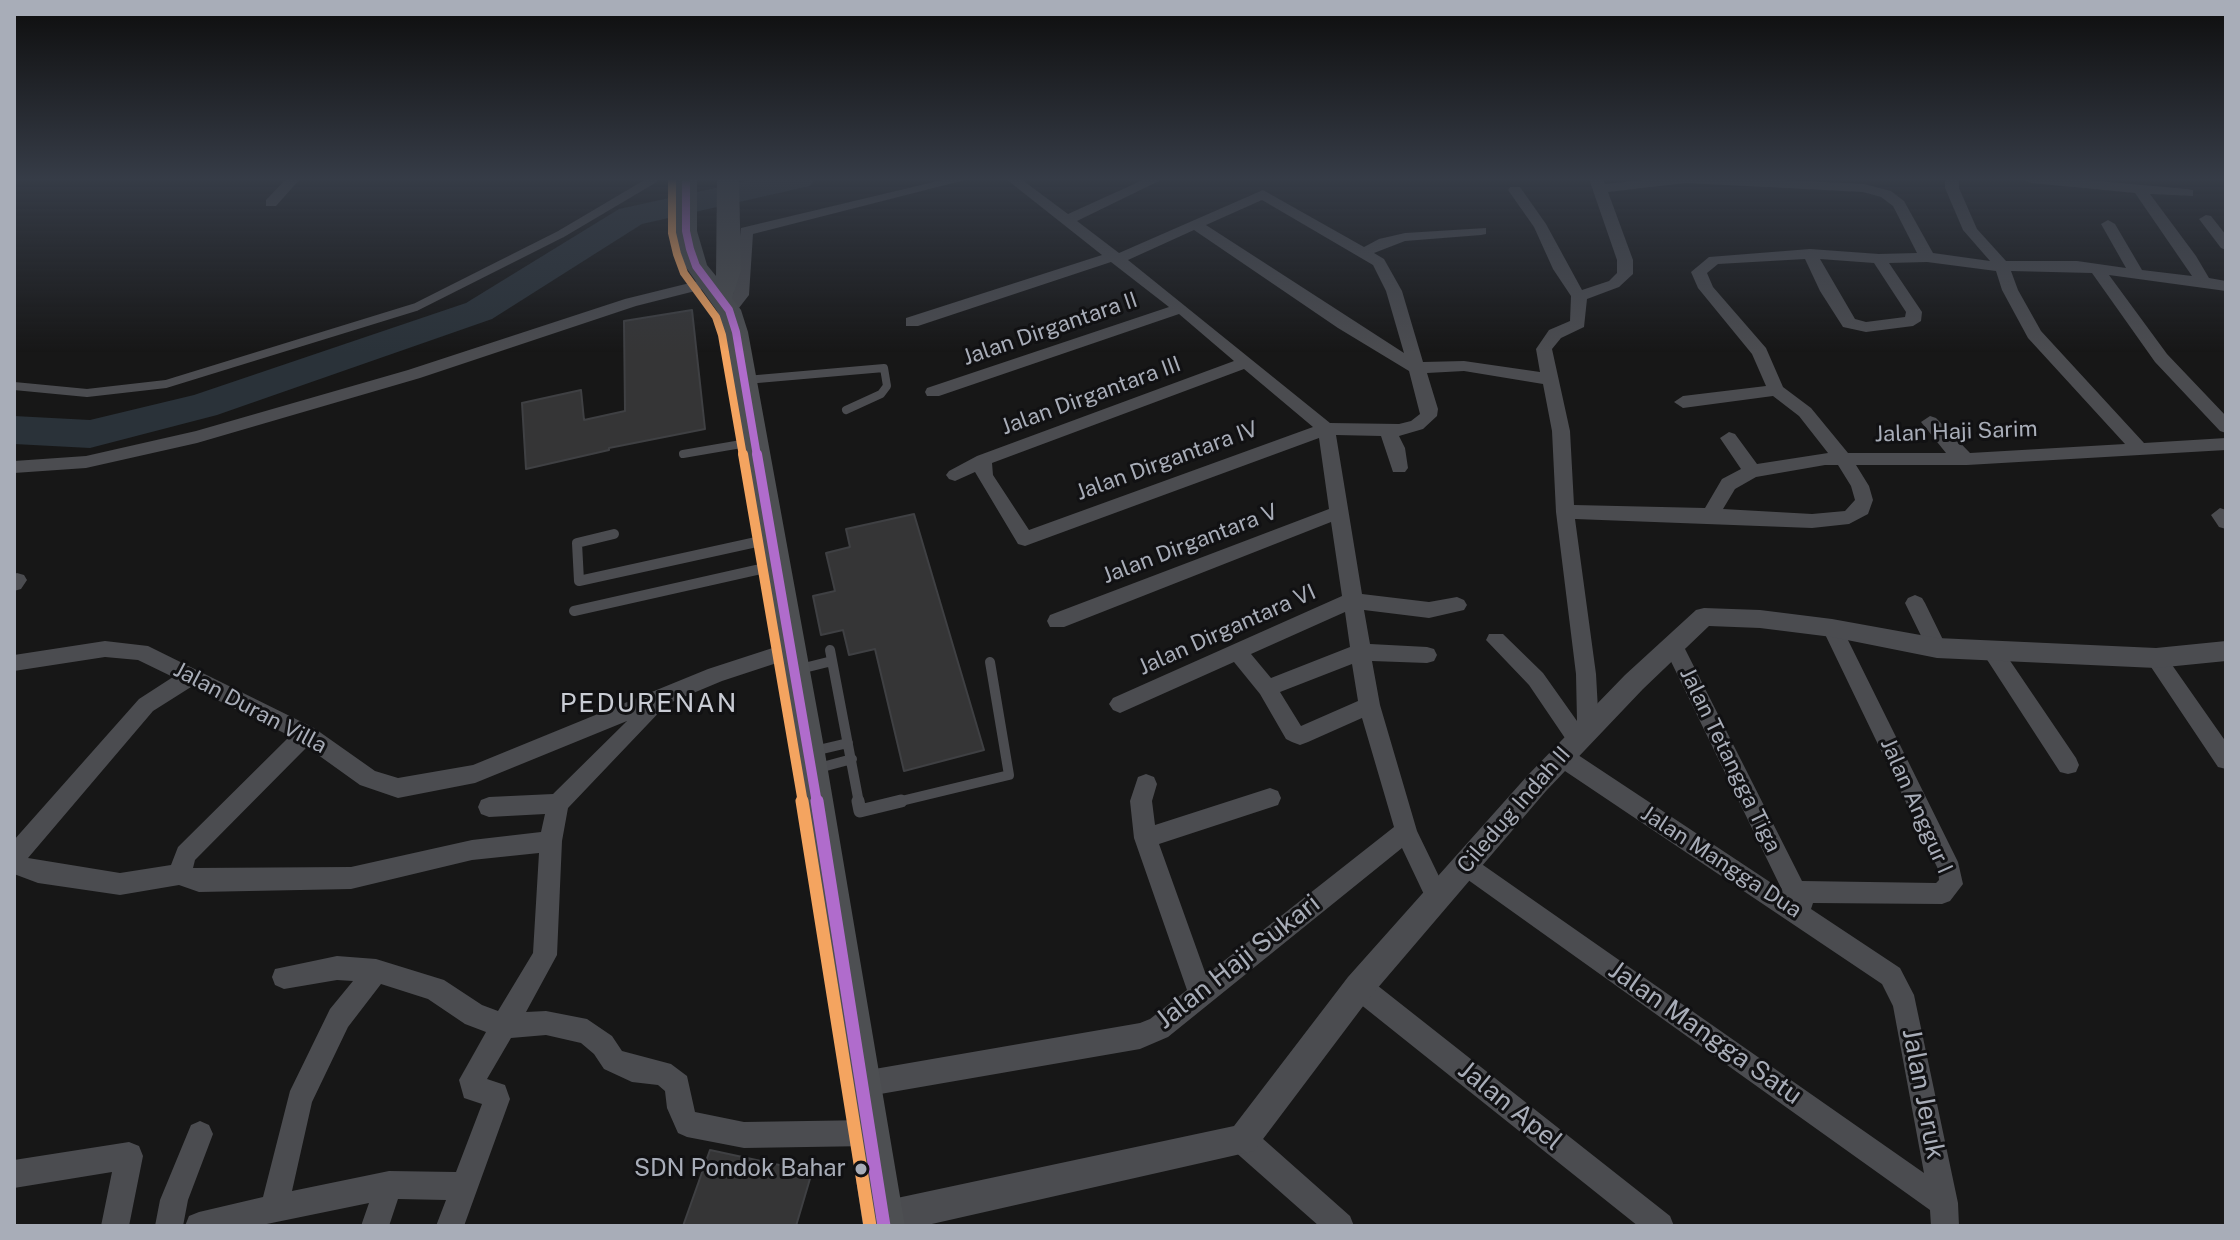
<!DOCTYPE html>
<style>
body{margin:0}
#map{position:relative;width:2240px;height:1240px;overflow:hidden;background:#171717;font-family:"Public Sans",sans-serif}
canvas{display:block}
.frame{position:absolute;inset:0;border:16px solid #a8adb8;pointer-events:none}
</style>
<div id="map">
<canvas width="2240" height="1240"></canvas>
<div class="frame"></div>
</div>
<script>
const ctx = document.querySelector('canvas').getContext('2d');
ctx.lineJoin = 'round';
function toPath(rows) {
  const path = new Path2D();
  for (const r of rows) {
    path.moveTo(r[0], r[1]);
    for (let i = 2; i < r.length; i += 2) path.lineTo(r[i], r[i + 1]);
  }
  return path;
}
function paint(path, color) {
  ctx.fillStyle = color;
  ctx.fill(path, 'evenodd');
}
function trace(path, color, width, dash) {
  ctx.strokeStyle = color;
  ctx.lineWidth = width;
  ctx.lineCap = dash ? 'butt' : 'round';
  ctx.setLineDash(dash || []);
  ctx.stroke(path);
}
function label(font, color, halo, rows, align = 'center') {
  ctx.font = font + ' "Public Sans",sans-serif';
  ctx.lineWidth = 6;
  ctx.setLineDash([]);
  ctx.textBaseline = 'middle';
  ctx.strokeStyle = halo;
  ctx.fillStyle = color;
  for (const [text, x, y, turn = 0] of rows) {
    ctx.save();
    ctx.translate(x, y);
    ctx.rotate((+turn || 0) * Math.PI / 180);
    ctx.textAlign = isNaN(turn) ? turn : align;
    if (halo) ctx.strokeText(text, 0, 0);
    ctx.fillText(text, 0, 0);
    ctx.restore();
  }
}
const river = toPath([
 [756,179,815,179,810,186,642,224,492,319,217,415,90,448,14,444,14,416,90,420,194,395,466,303,619,209,756,179]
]);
const building = toPath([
 [692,310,705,429,609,448,609,450,526,469,522,403,581,390,584,420,625,411,624,321,692,310],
 [914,514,984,750,904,771,875,649,849,655,843,630,821,635,813,596,835,591,826,553,850,547,846,529,914,514],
 [710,1150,812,1172,796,1226,683,1226,710,1150]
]);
const serviceFar2 = toPath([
 [746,380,884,368,887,386,881,394,846,410],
 [14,386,87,393,166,384,416,307,561,234,654,179],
 [683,454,753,442]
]);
const serviceFar1 = toPath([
 [614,534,577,543,579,581,770,539],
 [574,611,774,566],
 [830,650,859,803],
 [796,670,832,661],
 [814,751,848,743],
 [815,769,852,759],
 [893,803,1009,775,990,662]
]);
const service = toPath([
 [858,801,860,811,901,801]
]);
const minor = toPath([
 [286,179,300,179,276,206,266,206,266,200,286,179],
 [946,179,969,179,753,234,749,295,735,313,729,315,721,310,733,294,741,228,946,179],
 [1006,179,1021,179,1068,214,1145,179,1163,179,1077,221,1119,253,1263,190,1364,247,1379,239,1405,233,1486,228,1486,234,1481,235,1405,241,1374,253,1384,259,1402,291,1423,362,1464,361,1540,372,1536,349,1549,330,1570,321,1571,296,1553,269,1534,227,1508,190,1510,187,1520,187,1546,224,1582,290,1609,281,1617,273,1617,260,1589,179,1603,179,1605,184,1654,179,1761,179,1864,184,1891,191,1904,201,1933,253,1990,261,1963,230,1945,188,1945,179,1959,179,1959,188,1977,229,2006,261,2077,261,2126,268,2101,224,2108,220,2115,224,2142,270,2192,276,2135,193,2031,183,2024,179,2074,179,2188,189,2193,190,2193,196,2150,194,2196,256,2209,278,2226,281,2226,291,2109,275,2167,354,2226,416,2226,433,2220,431,2155,362,2092,273,2011,271,2018,290,2041,331,2144,443,2226,438,2226,450,1967,465,1856,465,1869,486,1873,500,1868,514,1849,524,1812,528,1575,519,1596,674,1599,728,1596,734,1587,737,1585,744,1577,747,1569,744,1529,685,1486,640,1489,634,1503,634,1543,673,1577,721,1576,674,1556,512,1552,431,1543,384,1464,371,1427,373,1438,409,1437,416,1423,429,1399,436,1405,448,1408,468,1405,472,1393,472,1381,436,1336,435,1362,594,1429,602,1457,597,1464,600,1467,605,1464,610,1429,618,1364,610,1370,644,1427,647,1434,649,1437,655,1434,661,1427,663,1372,661,1380,705,1417,831,1449,897,1445,905,1437,908,1429,905,1402,848,1168,1037,1140,1049,863,1097,854,1093,850,1084,854,1075,863,1071,1140,1023,1150,1019,1187,990,1134,838,1130,801,1138,777,1146,774,1154,777,1157,784,1152,801,1155,825,1270,788,1278,791,1281,798,1278,805,1159,844,1206,975,1394,827,1362,718,1308,742,1300,745,1292,742,1286,739,1260,694,1234,662,1120,713,1113,710,1109,704,1113,698,1342,596,1331,522,1064,627,1050,627,1047,621,1050,615,1329,509,1319,438,1025,546,1018,544,975,472,955,481,949,479,946,475,949,471,977,456,1234,361,1179,314,939,396,927,396,925,392,927,388,1169,307,1111,262,918,326,906,326,906,318,1102,255,1006,179],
 [1686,183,1863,192,1881,197,1893,206,1917,253,1879,254,1810,249,1709,257,1691,272,1698,288,1752,354,1766,386,1683,396,1674,402,1683,408,1773,396,1799,416,1828,453,1757,464,1735,434,1729,432,1720,438,1741,469,1722,479,1705,508,1574,505,1570,431,1552,349,1561,338,1584,327,1587,299,1619,287,1633,274,1633,260,1608,192,1686,183],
 [1262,200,1373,265,1386,291,1404,353,1206,225,1262,200],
 [1194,230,1338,328,1409,371,1420,414,1411,421,1399,424,1330,423,1128,260,1194,230],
 [1805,259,1820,291,1843,327,1866,332,1913,326,1921,321,1922,312,1889,263,1927,262,1996,271,2002,290,2028,338,2125,444,1970,453,1936,418,1930,416,1921,422,1946,453,1848,453,1811,408,1783,387,1766,348,1713,287,1707,273,1718,264,1805,259],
 [1820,259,1874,263,1906,312,1905,317,1866,322,1855,319,1820,259],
 [1244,369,1313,427,1029,530,993,475,992,463,1244,369],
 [1825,465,1838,465,1851,486,1855,500,1845,511,1812,514,1723,509,1735,489,1756,477,1825,465],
 [1345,612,1350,647,1271,678,1251,654,1345,612],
 [1352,664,1358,701,1301,726,1280,692,1352,664],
 [2206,215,2211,216,2226,235,2226,250,2221,248,2199,219,2206,215],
 [710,278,715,280,715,286,636,306,420,378,197,443,86,468,14,473,14,461,86,456,196,431,408,370,625,299,710,278],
 [2220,508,2226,510,2226,529,2219,527,2211,515,2220,508],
 [17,573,24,575,27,580,21,589,14,591,14,574,17,573],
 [1915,595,1922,598,1925,603,1947,648,1944,654,1930,654,1927,648,1905,603,1908,598,1915,595],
 [1832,620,1839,622,1842,628,1958,862,1963,884,1950,901,1942,904,1813,903,1811,909,1900,968,1914,995,1958,1203,1959,1226,1931,1226,1930,1210,1457,872,1453,865,1457,858,1465,854,1473,858,1924,1173,1893,1006,1882,984,1553,763,1550,756,1553,749,1561,747,1569,749,1782,890,1663,645,1666,639,1673,637,1680,639,1802,881,1936,883,1939,880,1938,869,1822,628,1825,622,1832,620],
 [105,641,148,646,314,728,375,771,398,778,473,765,708,669,791,642,798,644,801,650,798,656,722,681,667,704,568,808,562,841,557,955,526,1012,546,1011,587,1019,612,1036,622,1051,671,1064,687,1076,695,1112,744,1122,870,1120,879,1124,883,1133,879,1142,870,1146,744,1148,687,1137,678,1133,667,1108,665,1091,658,1085,632,1082,604,1069,594,1054,581,1043,546,1035,511,1038,487,1079,505,1085,510,1099,464,1226,436,1226,446,1200,398,1199,389,1226,361,1226,369,1203,257,1226,185,1226,189,1216,199,1212,263,1197,290,1091,330,1009,353,981,337,980,284,989,275,985,272,977,275,969,337,956,376,959,444,980,482,1005,498,1011,533,953,539,853,472,860,351,889,199,892,179,885,120,895,38,883,14,874,14,840,139,699,173,677,138,660,105,657,14,671,14,655,105,641],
 [191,687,290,736,178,847,171,865,120,873,28,858,153,711,191,687],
 [627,721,553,794,489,797,481,800,478,807,481,814,489,817,545,814,541,832,472,840,351,867,193,868,195,860,307,747,360,785,398,798,475,783,627,721],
 [381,984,428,999,465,1024,486,1032,459,1080,464,1098,482,1104,456,1172,389,1171,292,1191,312,1102,348,1027,381,984],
 [1991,641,1998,643,2076,758,2079,765,2076,772,2068,774,2060,772,1984,655,1981,649,1984,643,1991,641],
 [2156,650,2163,652,2226,742,2226,769,2218,767,2149,664,2146,658,2149,652,2156,650],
 [1359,975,1368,978,1670,1216,1674,1226,1638,1226,1350,996,1347,987,1350,978,1359,975],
 [200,1121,209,1125,213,1134,188,1200,183,1226,155,1226,160,1200,191,1125,200,1121],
 [1243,1127,1253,1130,1350,1216,1354,1226,1319,1226,1233,1150,1230,1140,1233,1130,1243,1127],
 [129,1142,139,1146,143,1156,129,1226,101,1226,112,1172,14,1188,14,1160,129,1142]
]);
const tertiary = toPath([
 [1704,608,1760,610,1832,619,1937,638,2156,648,2226,641,2226,661,2156,668,1937,658,1832,637,1760,628,1709,626,1643,689,1546,791,1370,997,1254,1151,923,1226,870,1226,866,1218,871,1206,883,1201,1234,1126,1348,977,1528,775,1625,675,1696,610,1704,608]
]);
const primary = toPath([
 [676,179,697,179,697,231,707,265,716,276,717,179,739,179,741,271,732,298,741,310,748,332,825,753,905,1226,863,1226,793,753,724,332,717,311,685,266,679,249,675,231,676,179]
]);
const bus1Far2 = toPath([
 [686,179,686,231,690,249,696,266,729,310,736,332,757,456]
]);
const bus1Far1 = toPath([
 [757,454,817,803]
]);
const bus1 = toPath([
 [817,801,884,1226]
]);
const bus2Far2 = toPath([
 [672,179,672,233,677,254,684,273,716,317,722,335,743,456]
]);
const bus2Far1 = toPath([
 [743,454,803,803]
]);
const bus2 = toPath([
 [802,801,870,1226]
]);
const markers = [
 [861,1169,7,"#a8adb8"]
];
const streetNames = [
 ["Jalan Dirgantara II",1050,329,-19],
 ["Jalan Dirgantara III",1091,396,-20],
 ["Jalan Haji Sarim",1956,432,-2],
 ["Jalan Dirgantara IV",1167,461,-20],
 ["Jalan Dirgantara V",1190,544,-21],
 ["Jalan Dirgantara VI",1227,630,-24],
 ["Jalan Duran Villa",250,708,28],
 ["Jalan Tetangga Tiga",1730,760,64],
 ["Jalan Anggur I",1916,806,66],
 ["Ciledug Indah II",1514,810,-49],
 ["Jalan Mangga Dua",1721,862,33]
];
const nearBusnames = [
 ["SDN Pondok Bahar",846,1169]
];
const quarterNames = [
 ["PEDURENAN",649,704]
];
const nearStreetnames = [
 ["Jalan Haji Sukari",1238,962,-38],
 ["Jalan Mangga Satu",1705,1033,35],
 ["Jalan Jeruk",1923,1094,79],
 ["Jalan Apel",1510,1106,39]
];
paint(river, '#2a3239');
paint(building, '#353536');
trace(building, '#3f4043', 2);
trace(serviceFar2, '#4b4c50', 8);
trace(serviceFar1, '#4b4c50', 10);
trace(service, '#4b4c50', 13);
paint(minor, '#4b4c50');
paint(tertiary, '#4b4c50');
paint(primary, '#4d4f52');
trace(bus1Far2, '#b06ccc', 8);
trace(bus1Far1, '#b06ccc', 10);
trace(bus1, '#b06ccc', 13);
trace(bus2Far2, '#f4a460', 8);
trace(bus2Far1, '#f4a460', 10);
trace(bus2, '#f4a460', 13);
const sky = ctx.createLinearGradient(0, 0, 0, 352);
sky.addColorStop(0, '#0d0d0d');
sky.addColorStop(0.51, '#363c47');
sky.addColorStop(1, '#363c4700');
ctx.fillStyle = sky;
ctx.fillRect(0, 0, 2240, 352);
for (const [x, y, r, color] of markers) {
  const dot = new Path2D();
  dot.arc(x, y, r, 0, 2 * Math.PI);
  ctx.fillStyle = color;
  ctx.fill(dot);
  trace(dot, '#111113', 3);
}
label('22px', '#a8adb8', '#111113', streetNames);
label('24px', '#a8adb8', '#111113', nearBusnames, 'right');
ctx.letterSpacing = '2px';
label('26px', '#c9ccd4', '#111113', quarterNames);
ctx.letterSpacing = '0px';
label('26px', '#a8adb8', '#111113', nearStreetnames);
</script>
